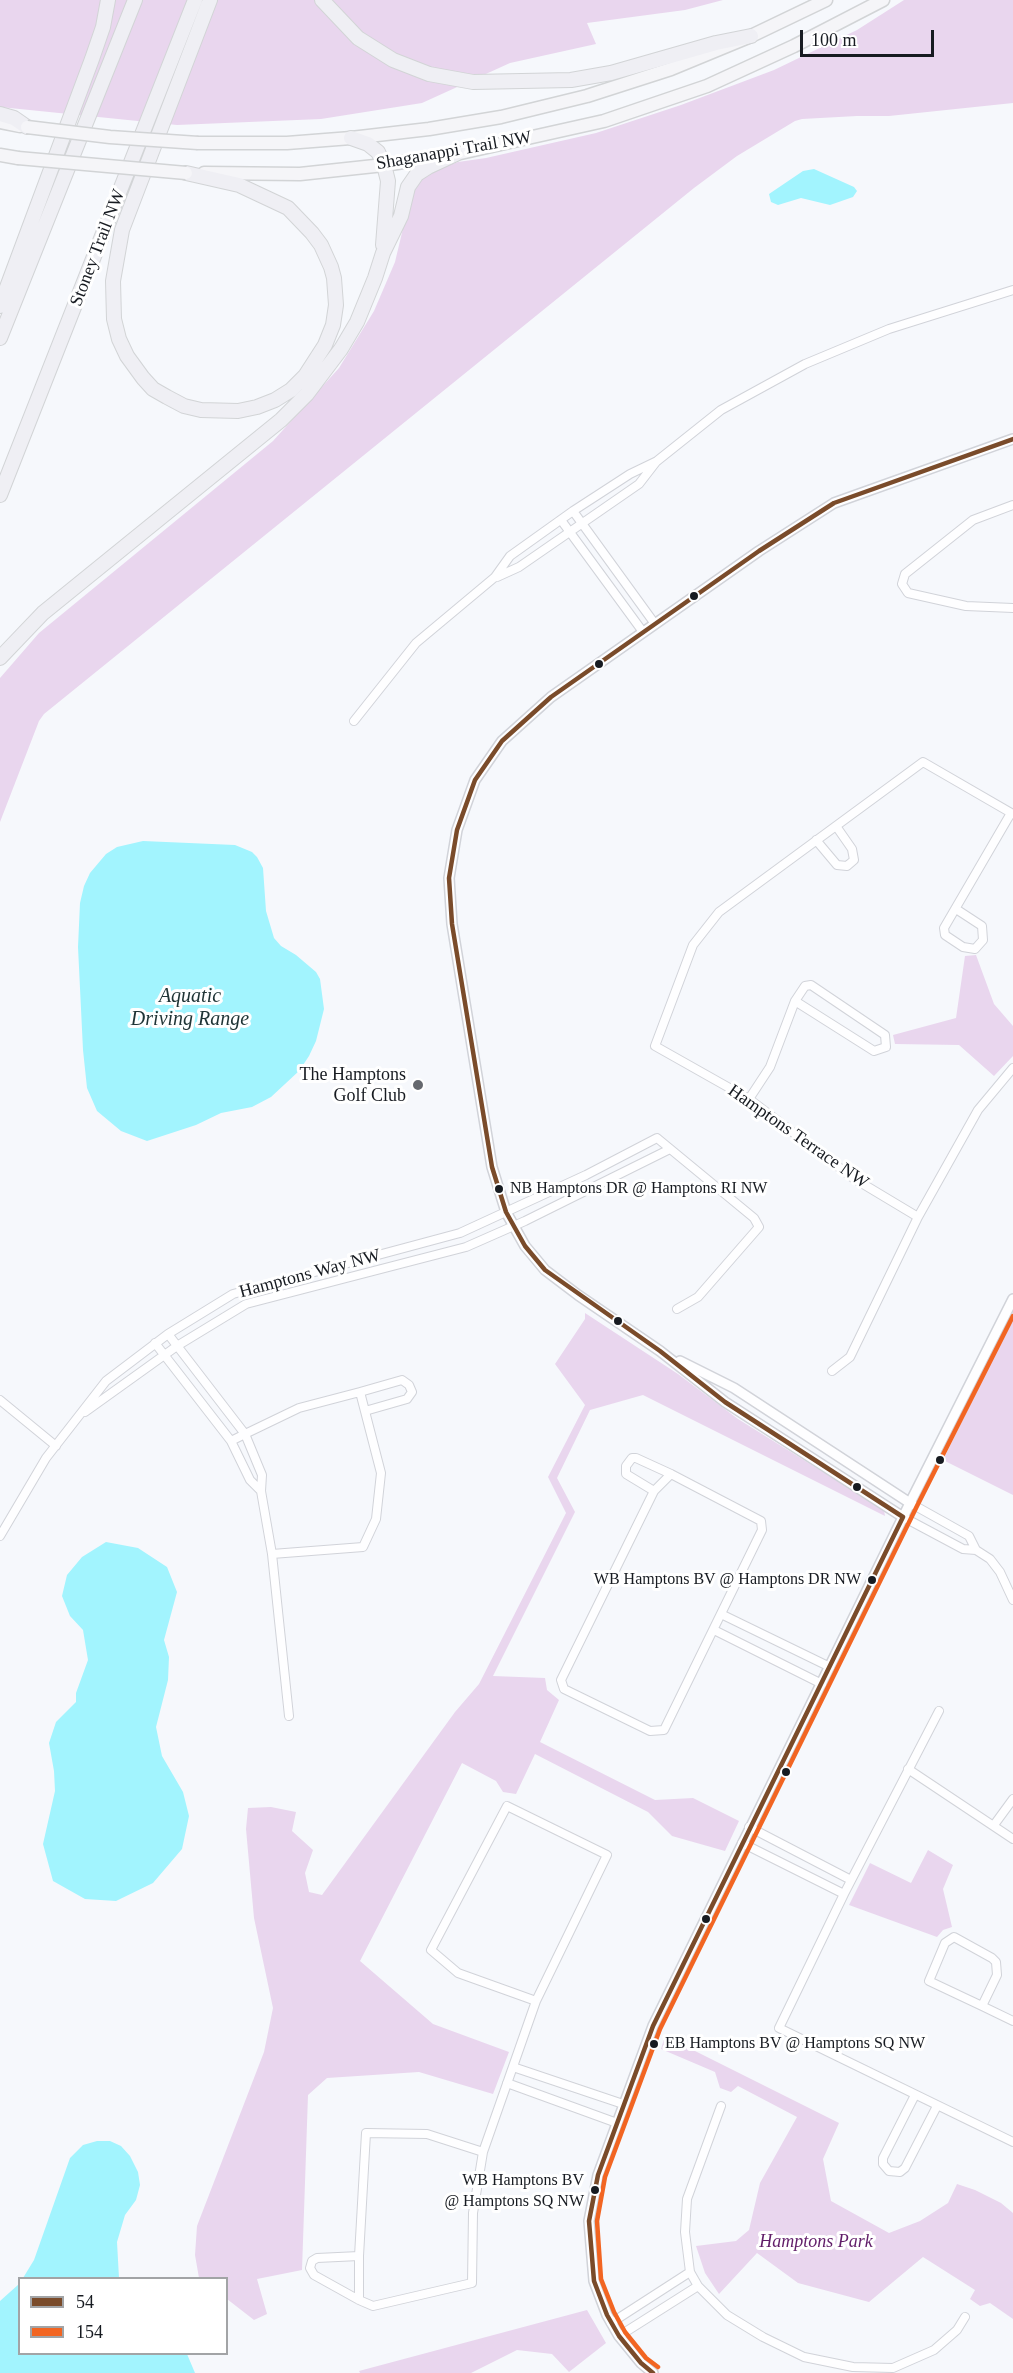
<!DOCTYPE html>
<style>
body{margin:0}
#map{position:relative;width:1013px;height:2373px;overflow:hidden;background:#f6f8fc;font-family:Georgia,serif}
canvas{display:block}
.legend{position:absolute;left:18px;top:2277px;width:210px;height:78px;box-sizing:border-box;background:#fff;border:2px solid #a2a4a6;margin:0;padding:8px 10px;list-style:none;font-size:18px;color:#171b21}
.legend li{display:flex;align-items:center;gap:12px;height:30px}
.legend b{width:30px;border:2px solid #a2a4a6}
.scale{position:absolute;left:800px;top:30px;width:134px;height:27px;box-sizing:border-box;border:3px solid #171b21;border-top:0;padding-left:8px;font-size:18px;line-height:21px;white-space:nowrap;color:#171b21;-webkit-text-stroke:4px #fff;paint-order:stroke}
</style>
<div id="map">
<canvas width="1013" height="2373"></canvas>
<ul class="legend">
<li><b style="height:8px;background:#7a4b2a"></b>54</li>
<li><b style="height:8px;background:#f26522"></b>154</li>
</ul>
<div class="scale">100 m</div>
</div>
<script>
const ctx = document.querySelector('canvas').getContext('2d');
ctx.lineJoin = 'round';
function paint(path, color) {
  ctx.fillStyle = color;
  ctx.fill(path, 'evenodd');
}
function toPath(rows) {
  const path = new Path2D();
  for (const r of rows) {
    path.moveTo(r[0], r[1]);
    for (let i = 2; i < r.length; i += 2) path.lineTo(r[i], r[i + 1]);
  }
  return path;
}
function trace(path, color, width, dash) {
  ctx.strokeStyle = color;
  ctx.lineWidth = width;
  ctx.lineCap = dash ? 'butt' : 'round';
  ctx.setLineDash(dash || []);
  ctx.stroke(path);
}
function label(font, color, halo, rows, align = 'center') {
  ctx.font = font + ' Georgia,serif';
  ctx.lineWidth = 6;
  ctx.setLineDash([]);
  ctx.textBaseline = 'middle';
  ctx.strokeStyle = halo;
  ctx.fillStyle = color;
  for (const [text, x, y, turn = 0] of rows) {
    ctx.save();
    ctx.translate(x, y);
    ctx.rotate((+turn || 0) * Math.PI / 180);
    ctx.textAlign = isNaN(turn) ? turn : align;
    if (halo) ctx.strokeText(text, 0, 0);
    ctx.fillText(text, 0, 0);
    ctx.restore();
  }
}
const green = toPath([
 [0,0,723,0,685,10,587,23,596,44,510,63,422,103,321,119,177,125,0,107],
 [904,0,1013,0,1013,103,889,116,857,116,802,119,795,121,737,156,694,188,44,714,39,721,0,822,0,678,39,633,273,441,339,368,374,311,395,262,410,199,414,188,421,180,436,170,458,162,486,158,596,133,681,105,774,70,857,30],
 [976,955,994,1004,1013,1026,1013,1056,994,1076,959,1045,895,1044,893,1035,956,1018,965,956],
 [585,1313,678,1374,738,1419,884,1510,885,1516,643,1395,590,1410,557,1478,575,1512,493,1676,545,1678,547,1690,559,1700,540,1742,655,1800,693,1798,739,1821,725,1851,672,1836,648,1812,535,1754,516,1794,503,1792,496,1781,462,1763,360,1961,433,2024,509,2052,493,2094,419,2072,327,2078,308,2095,302,2270,257,2279,267,2314,254,2320,227,2299,226,2278,199,2278,195,2255,197,2226,264,2052,273,2008,254,1918,246,1829,248,1808,271,1807,296,1812,292,1831,313,1850,305,1873,309,1892,322,1895,455,1712,479,1684,566,1513,548,1477,585,1405,555,1364,585,1319],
 [1013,1319,1013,1495,943,1460],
 [928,1850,953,1865,943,1889,952,1927,943,1930,937,1937,849,1905,870,1863,911,1883],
 [665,2036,839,2123,823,2159,831,2201,889,2233,920,2221,948,2203,957,2184,975,2190,1001,2203,1013,2213,1013,2319,990,2303,980,2306,970,2299,975,2290,923,2257,869,2302,798,2283,757,2253,719,2294,705,2273,696,2246,736,2241,749,2230,760,2183,797,2117,738,2086,731,2092,720,2088,715,2072,661,2049],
 [587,2310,606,2343,569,2372,552,2354,517,2350,471,2373,360,2373,359,2371]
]);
const water = toPath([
 [814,169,854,187,857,191,853,197,830,205,801,198,778,205,771,202,769,194,803,171],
 [143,841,235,845,252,852,257,857,263,868,266,911,274,938,281,946,296,955,316,972,320,979,324,1009,316,1041,309,1056,299,1071,271,1097,252,1107,221,1113,196,1125,147,1141,121,1131,97,1111,87,1088,83,1050,78,947,80,903,84,886,90,873,106,854,117,847],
 [106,1542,138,1548,167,1567,177,1592,164,1640,169,1657,168,1680,156,1727,162,1756,183,1792,189,1816,182,1849,153,1883,116,1901,85,1899,53,1881,43,1844,55,1791,54,1771,49,1743,56,1722,76,1702,76,1693,88,1660,83,1630,70,1616,62,1596,67,1575,82,1557],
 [97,2141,110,2141,121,2146,130,2156,138,2172,140,2185,136,2200,125,2215,117,2242,119,2278,23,2278,34,2260,70,2158,83,2145],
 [19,2284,20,2354,187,2354,195,2373,0,2373,0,2301]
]);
const minor = toPath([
 [1013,505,973,520,905,574,902,584,908,593,966,606,1013,608],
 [573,511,655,624],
 [561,520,643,632],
 [497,577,519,567,639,484,656,462],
 [354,721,416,643,495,577,510,556,573,511,630,474,657,461,721,410,805,364,889,329,1013,290],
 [816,840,837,865,847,866,854,860,852,849,836,826],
 [956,909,982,926,983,940,975,949,963,947,945,935,944,928,1011,813],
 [749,1099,770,1067,795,1001,805,986,811,985,885,1035,886,1047,874,1051,795,1001],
 [918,1217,853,1178,749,1099,655,1046,693,945,719,912,923,762,1013,814],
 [168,1334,245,1434,262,1475,261,1491,272,1554,363,1547,376,1519,381,1473,360,1392,299,1408,245,1434,231,1441],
 [155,1343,231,1441,250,1480,261,1491],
 [832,1371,850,1357,918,1217,978,1110,1013,1068],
 [360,1392,402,1380,409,1385,412,1392,407,1399,365,1411],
 [0,1400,56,1446],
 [85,1412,177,1346,246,1304,466,1247,525,1221,670,1149],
 [654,1491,626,1474,626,1466,632,1458,636,1458,671,1474,761,1521,762,1530,664,1730,650,1731,564,1689,561,1680,654,1491,671,1474],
 [910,1503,969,1536,976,1550],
 [903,1517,963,1549,976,1550,990,1559,1000,1572,1013,1600],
 [0,1536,46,1458,106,1381,168,1334,233,1294,460,1233,586,1175,657,1138,754,1218,759,1227,698,1297,677,1309],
 [272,1554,289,1716],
 [723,1615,830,1667],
 [714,1630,822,1684],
 [939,1711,844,1894,779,2028,1013,2142],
 [908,1769,1013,1839],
 [994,1825,1013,1799],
 [749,1827,851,1880],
 [742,1843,844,1894],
 [982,2006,997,1975,996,1962,992,1958,954,1937,945,1943,929,1981,982,2006,1013,2021],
 [513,2067,623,2104],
 [507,2083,617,2123],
 [915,2095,883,2158,883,2164,889,2171,900,2172,905,2168,937,2106],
 [721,2106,687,2199,685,2232,690,2272,698,2286,727,2315,763,2337,804,2357,853,2367,893,2368,934,2350,957,2330,965,2317],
 [359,2256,317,2258,312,2261,310,2268,314,2275,359,2300,373,2306,472,2283,473,2213,483,2152,536,2001,607,1855,507,1806,431,1950,458,1973,536,2001],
 [359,2300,359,2256,366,2133,427,2134,483,2152],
 [611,2323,690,2272],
 [619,2336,698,2286]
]);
const tertiary = toPath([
 [680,1361,734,1388,910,1503],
 [903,1517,725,1402,660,1351,578,1295,545,1270,525,1246,506,1212,492,1167,452,924,449,878,457,830,475,780,502,741,551,697,759,551,834,503,1013,439],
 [653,2373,641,2363,619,2336,607,2315,594,2281,589,2221,598,2175,653,2026,910,1503,1013,1299]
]);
const primary = toPath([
 [0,122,20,126],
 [198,143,287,143,351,138,429,129,501,117,587,96,671,69,751,36,826,0],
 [0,155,18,158],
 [204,173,300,174,384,165,456,154,604,121,707,86,794,46,883,0]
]);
const motorway = toPath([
 [322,0,358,38,393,60,429,74,473,82,571,80,611,73,716,43,751,36],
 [0,114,14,118,27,127],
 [351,138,368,144,378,152,384,165,388,181,383,245],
 [186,173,239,185,288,208,312,233,321,245,331,267,334,278,336,305,333,325,325,345,305,376,291,390,275,400,257,407,238,411,201,410,184,406,167,397,153,389,143,378,127,356,119,339,114,319,113,281,122,230,210,0],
 [0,306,92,59,103,27,108,0],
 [0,338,135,0],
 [0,495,195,0],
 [0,658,43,613,281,420,307,394,341,349,357,322,375,278,383,253,401,216,408,187,417,174,428,167,456,154]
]);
const primaryBridge = toPath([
 [27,127,110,137,198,143],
 [18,158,186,173]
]);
const bus1 = toPath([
 [653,2373,641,2363,619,2336,607,2315,594,2281,589,2221,598,2175,653,2026,903,1517,725,1402,660,1351,545,1270,525,1246,506,1212,492,1167,452,924,449,878,457,830,475,780,502,741,551,697,759,551,834,503,1013,439]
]);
const bus2 = toPath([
 [658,2367,646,2358,625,2332,614,2312,601,2279,597,2221,605,2177,660,2029,917,1506,1013,1316]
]);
const markers = [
 [694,596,5,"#171b21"],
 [599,664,5,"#171b21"],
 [418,1085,6,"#65686e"],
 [499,1189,5,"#171b21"],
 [618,1321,5,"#171b21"],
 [940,1460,5,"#171b21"],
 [857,1487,5,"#171b21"],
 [872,1580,5,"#171b21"],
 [786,1772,5,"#171b21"],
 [706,1919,5,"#171b21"],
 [654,2044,5,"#171b21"],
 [595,2190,5,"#171b21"]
];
const busNames = [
 ["NB Hamptons DR @ Hamptons RI NW",510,1189],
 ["WB Hamptons BV @ Hamptons DR NW",861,1580,"right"],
 ["EB Hamptons BV @ Hamptons SQ NW",665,2044],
 ["WB Hamptons BV",584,2181,"right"],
 ["@ Hamptons SQ NW",584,2202,"right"]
];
const streetNames = [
 ["Shaganappi Trail NW",454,151,-10],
 ["Stoney Trail NW",98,248,-69],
 ["Hamptons Terrace NW",798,1137,35],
 ["Hamptons Way NW",310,1274,-15]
];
const poiNames = [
 ["The Hamptons",406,1075],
 ["Golf Club",406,1096]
];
const parkNames = [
 ["Hamptons Park",816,2242]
];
const waterNames = [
 ["Aquatic",190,997],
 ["Driving Range",190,1020]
];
paint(green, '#e9d6ee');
paint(water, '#a2f4fe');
trace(minor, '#d1d3d9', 10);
trace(tertiary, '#d1d3d9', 12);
trace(primary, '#d2d4d6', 15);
trace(motorway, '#d2d4d6', 16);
trace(minor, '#fefeff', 8);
trace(tertiary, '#fefeff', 9);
trace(primary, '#f5f5f8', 12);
trace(motorway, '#efeff4', 14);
trace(primaryBridge, '#d2d4d6', 15, []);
trace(primaryBridge, '#f5f5f8', 12);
trace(bus1, '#7a4b2a', 4.5);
trace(bus2, '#f26522', 4.5);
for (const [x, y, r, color] of markers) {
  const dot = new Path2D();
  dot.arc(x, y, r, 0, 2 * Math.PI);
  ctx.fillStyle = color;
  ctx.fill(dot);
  trace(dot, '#fff', 2);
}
label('16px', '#171b21', '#fff', busNames, 'left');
label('18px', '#171b21', '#fff', streetNames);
label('18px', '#171b21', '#fff', poiNames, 'right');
label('italic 18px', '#611e69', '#fff', parkNames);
label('italic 20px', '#1f3436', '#fff', waterNames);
</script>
